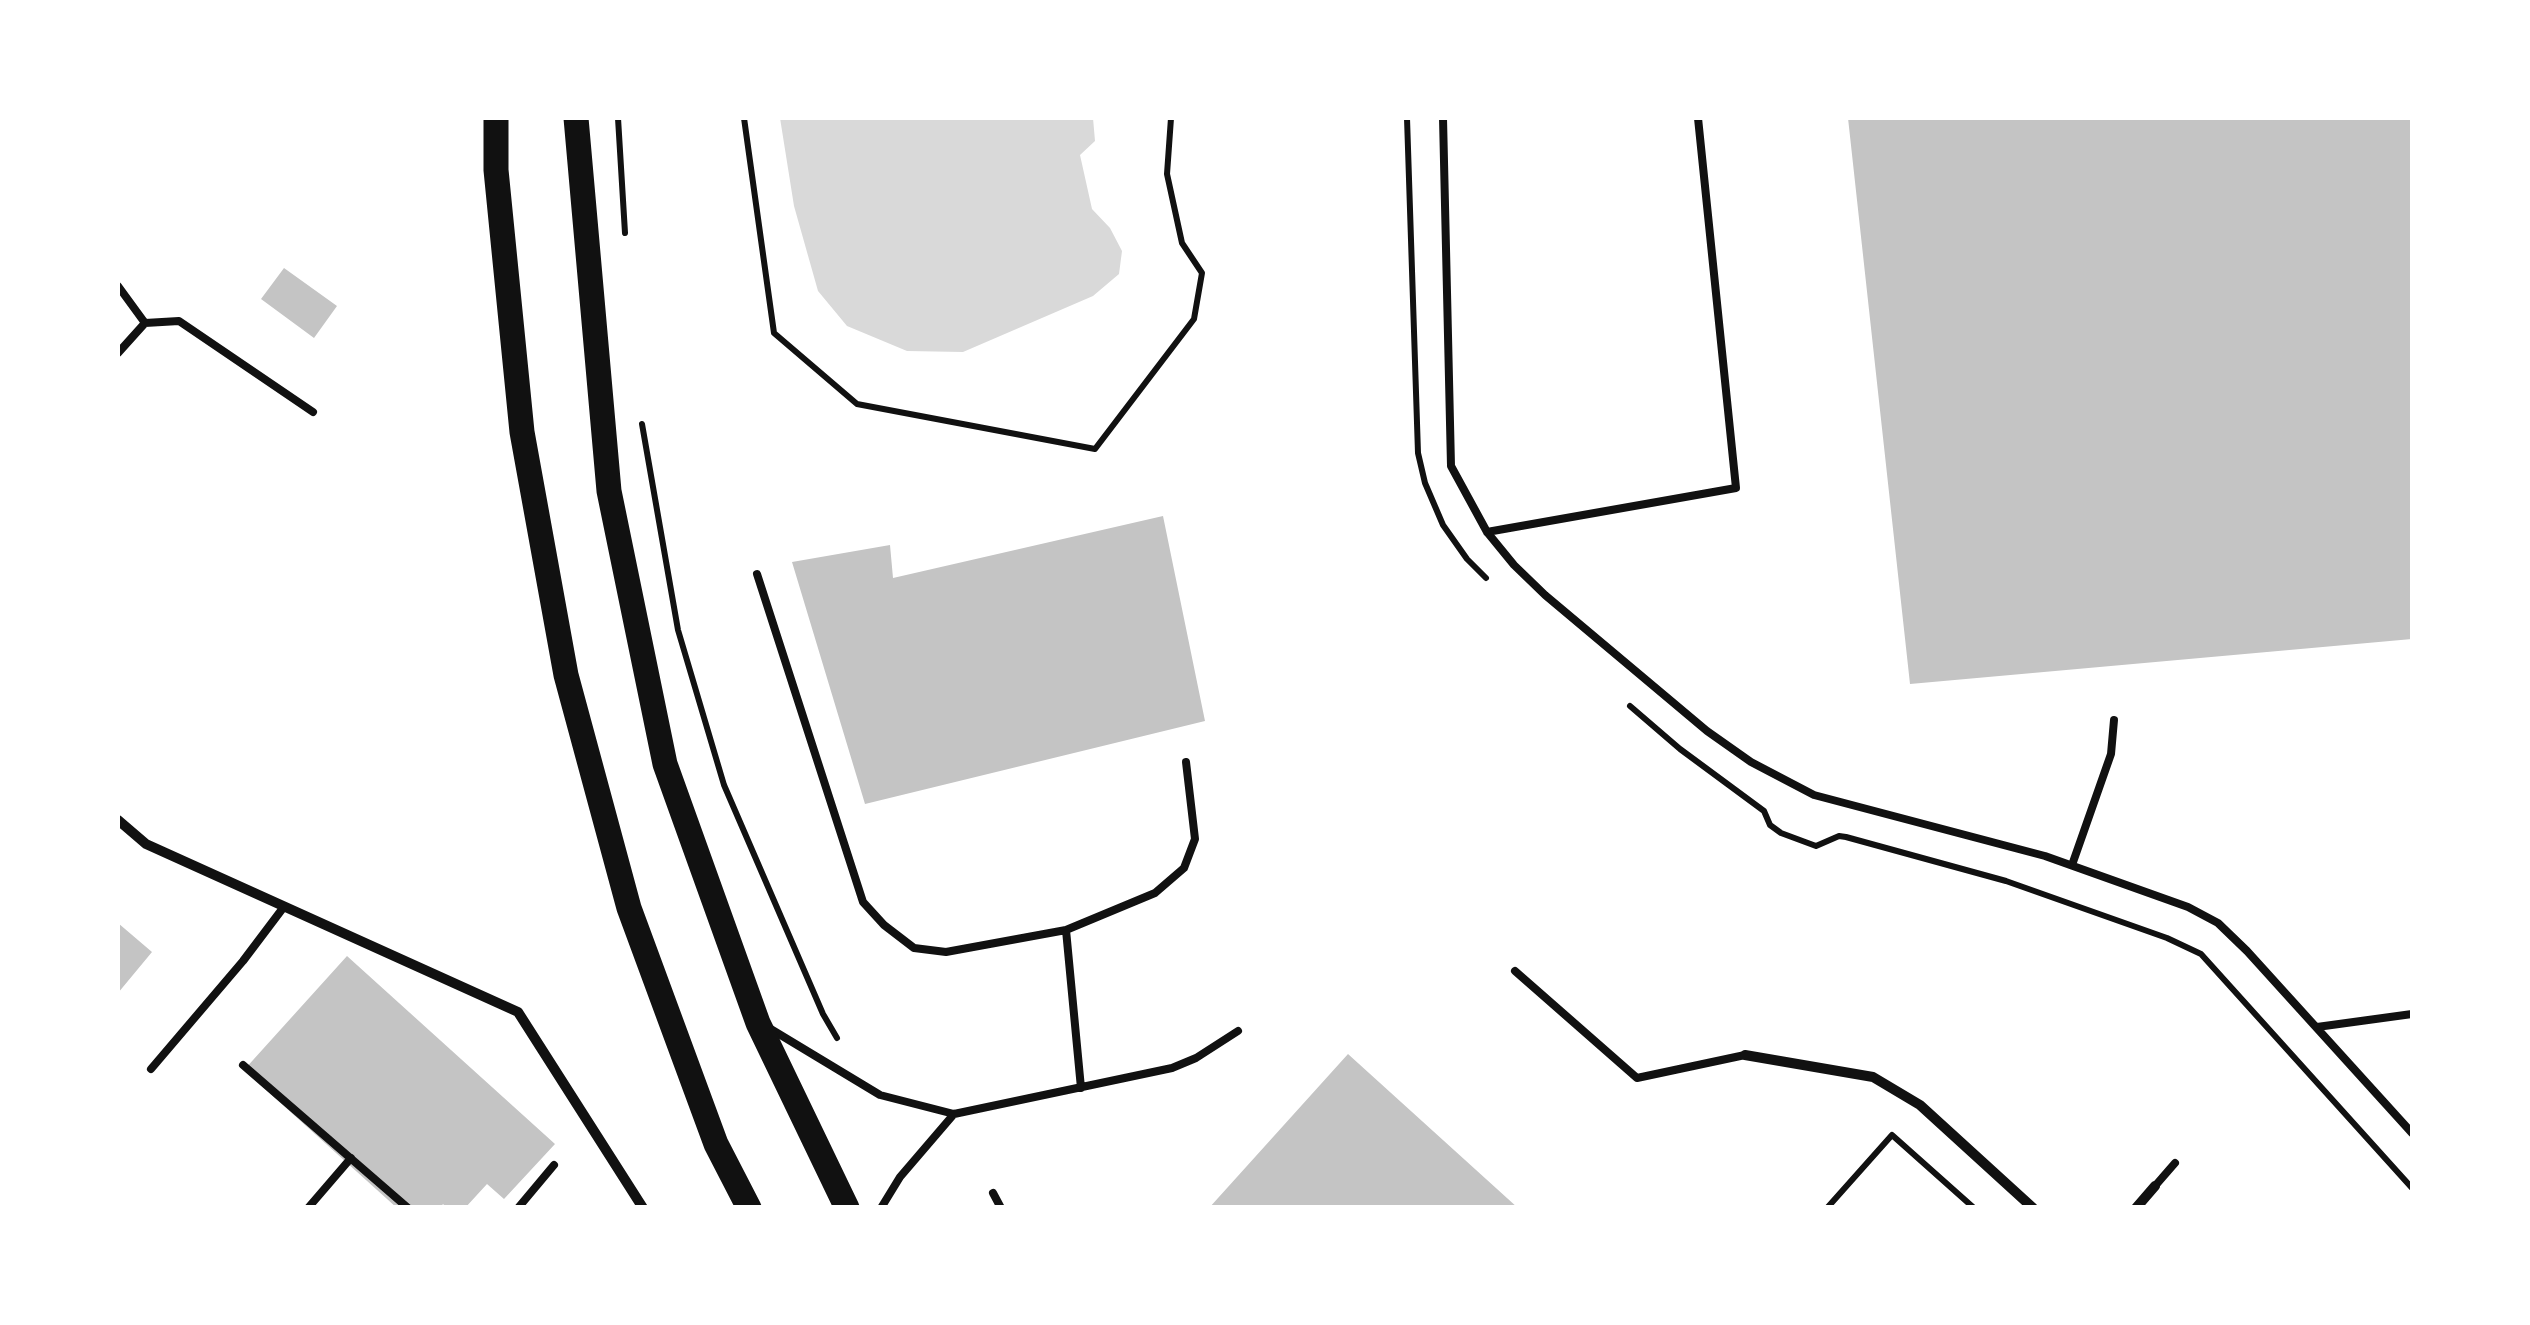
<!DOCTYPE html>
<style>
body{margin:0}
#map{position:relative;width:2530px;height:1325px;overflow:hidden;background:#fff;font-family:Barlow,sans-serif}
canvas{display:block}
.frame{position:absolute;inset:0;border:120px solid #fff;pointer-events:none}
</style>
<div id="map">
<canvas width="2530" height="1325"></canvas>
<div class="frame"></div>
</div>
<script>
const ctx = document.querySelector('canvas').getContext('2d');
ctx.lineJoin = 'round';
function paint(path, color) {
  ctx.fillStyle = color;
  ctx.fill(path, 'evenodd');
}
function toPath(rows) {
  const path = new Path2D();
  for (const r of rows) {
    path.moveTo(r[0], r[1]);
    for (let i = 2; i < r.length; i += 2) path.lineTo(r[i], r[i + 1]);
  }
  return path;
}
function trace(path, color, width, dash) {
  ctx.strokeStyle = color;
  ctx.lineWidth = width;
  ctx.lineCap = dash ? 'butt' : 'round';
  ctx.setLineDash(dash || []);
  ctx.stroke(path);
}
const water = toPath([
 [780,118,1093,118,1095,141,1080,155,1092,209,1110,228,1122,251,1119,274,1093,296,963,352,907,351,847,326,818,291,794,206]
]);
const building = toPath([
 [1848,118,2412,118,2412,639,1910,684],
 [284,268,337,306,314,338,261,299],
 [1163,516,1205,721,865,804,792,562,890,545,893,578],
 [118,923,152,952,118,993],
 [347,956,555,1144,504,1199,487,1184,465,1208,447,1208,443,1204,440,1208,397,1208,244,1070],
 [1348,1054,1518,1208,1209,1208]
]);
const path = toPath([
 [618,118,625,233],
 [744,118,774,333,857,404,1095,449,1194,319,1202,273,1182,243,1167,174,1171,118],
 [1407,118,1418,453,1425,483,1443,525,1467,559,1486,578],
 [642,424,678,630,724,785,823,1014,837,1038],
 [1630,706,1680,749,1764,811,1770,825,1781,833,1816,846,1839,836,1846,837,2006,881,2167,938,2201,954,2412,1188],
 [1827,1208,1892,1135,1974,1208]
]);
const service = toPath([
 [1443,118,1451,466,1487,532,1514,565,1545,595,1707,731,1751,762,1814,795,2045,856,2188,907,2218,923,2247,951,2412,1133],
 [118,286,145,323],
 [118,353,145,323,179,321,313,412],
 [1487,532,1736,488,1698,118],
 [757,574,863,902,884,925,914,948,946,952,1066,930,1081,1088],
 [2072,865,2111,754,2114,720],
 [1066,930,1155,893,1184,868,1195,839,1186,762],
 [1515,971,1637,1078,1745,1055],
 [2317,1027,2412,1014],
 [769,1028,880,1095,954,1114,1172,1068,1196,1058,1238,1031],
 [243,1065,408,1208],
 [151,1069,243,961,283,908],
 [2155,1186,2175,1163],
 [993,1193,1001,1208],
 [308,1208,351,1158],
 [518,1208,554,1165],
 [881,1208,900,1177,954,1114]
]);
const minor = toPath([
 [118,820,146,844,518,1012,643,1208],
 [1745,1055,1873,1077,1920,1105,2033,1208],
 [2136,1208,2155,1186]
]);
const primary = toPath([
 [496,118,496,170,522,432,566,675,629,908,716,1144,749,1208],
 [576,118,609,491,665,764,758,1023,847,1208]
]);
paint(water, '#d9d9d9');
paint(building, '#c4c4c4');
trace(path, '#111', 6);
trace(service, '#111', 8);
trace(minor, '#111', 10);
trace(primary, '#111', 25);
</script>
